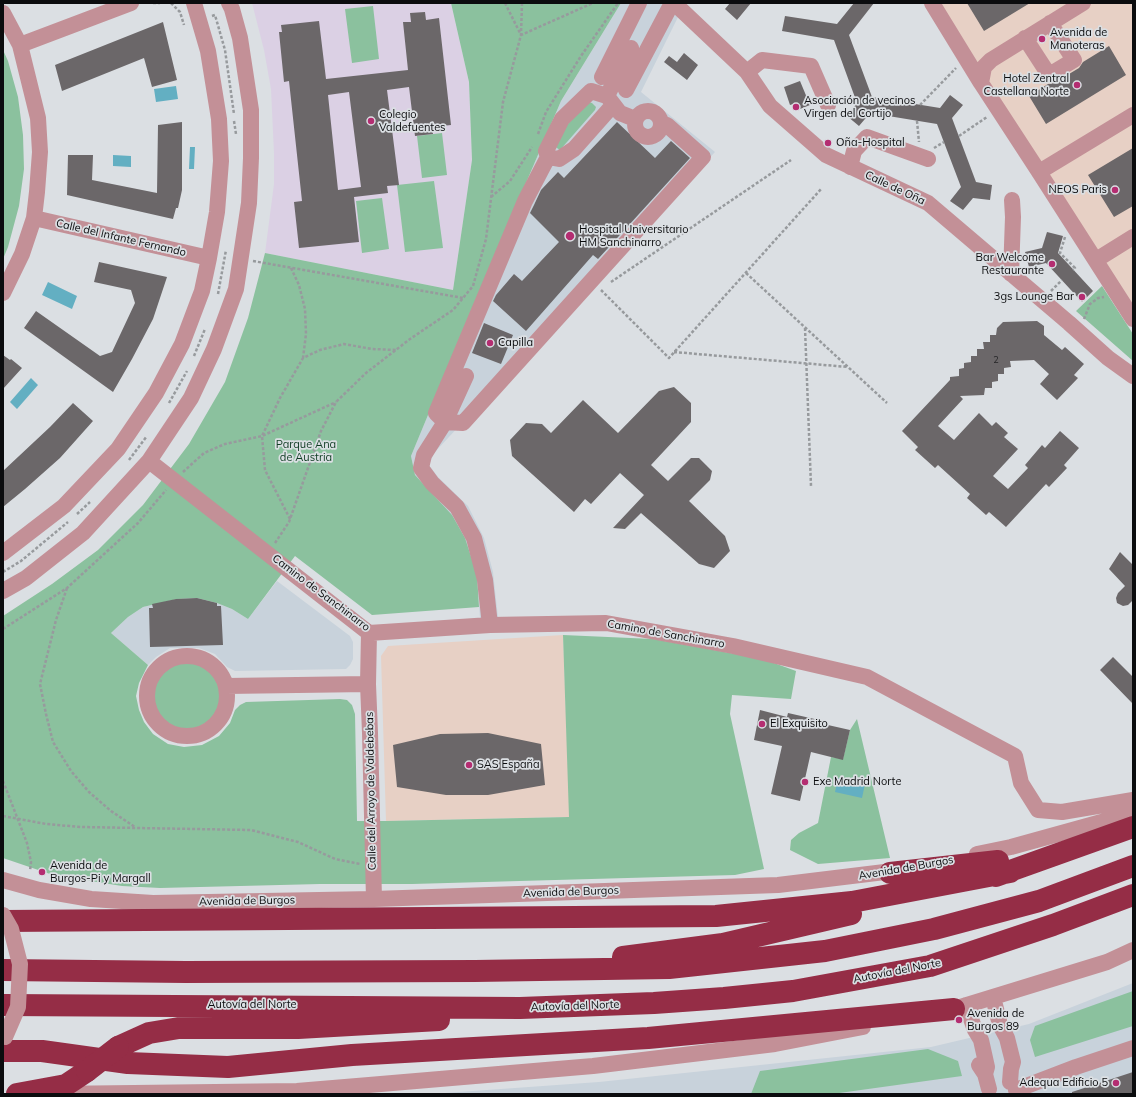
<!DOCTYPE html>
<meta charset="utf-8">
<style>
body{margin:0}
#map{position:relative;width:1136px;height:1097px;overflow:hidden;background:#dbdfe3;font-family:Mulish,sans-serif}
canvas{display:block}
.frame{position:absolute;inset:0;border:4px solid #0b0c0e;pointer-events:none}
</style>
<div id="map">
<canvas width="1136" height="1097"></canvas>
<div class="frame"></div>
</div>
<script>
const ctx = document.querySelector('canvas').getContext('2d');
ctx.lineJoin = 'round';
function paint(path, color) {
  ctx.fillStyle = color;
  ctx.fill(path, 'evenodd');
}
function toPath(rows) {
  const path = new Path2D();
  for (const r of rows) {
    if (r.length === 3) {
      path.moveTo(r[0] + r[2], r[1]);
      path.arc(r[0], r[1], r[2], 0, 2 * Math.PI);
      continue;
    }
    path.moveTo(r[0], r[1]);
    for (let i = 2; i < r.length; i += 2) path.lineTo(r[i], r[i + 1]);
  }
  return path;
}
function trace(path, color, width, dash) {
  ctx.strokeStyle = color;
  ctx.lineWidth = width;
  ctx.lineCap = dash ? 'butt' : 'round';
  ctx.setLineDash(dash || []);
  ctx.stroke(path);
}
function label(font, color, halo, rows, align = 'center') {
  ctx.font = font + ' Mulish,sans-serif';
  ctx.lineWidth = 3.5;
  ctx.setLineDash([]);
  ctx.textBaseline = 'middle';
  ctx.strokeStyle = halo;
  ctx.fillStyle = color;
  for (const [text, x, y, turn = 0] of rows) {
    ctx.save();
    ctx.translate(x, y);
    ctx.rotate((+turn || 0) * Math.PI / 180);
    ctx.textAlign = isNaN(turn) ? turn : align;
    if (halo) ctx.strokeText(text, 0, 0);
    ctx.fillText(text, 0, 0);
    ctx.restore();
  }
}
const commercial = toPath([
 [939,3,1133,3,1133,314],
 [563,635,570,817,386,821,381,656,388,646]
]);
const built = toPath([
 [621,3,661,3,678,17,641,92,715,152,434,453,429,465,438,477,468,506,484,538,493,572,498,617,480,618,477,575,424,486,415,475,411,456,467,321,561,101],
 [277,581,350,636,353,642,353,659,350,665,346,669,235,671,227,667,215,654,199,648,170,648,156,657,148,665,111,633,128,617,143,607,177,599,197,598,217,603,232,609,248,619],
 [1133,983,1133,1094,431,1094,599,1082,931,1047,1029,1024]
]);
const education = toPath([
 [252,3,451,3,469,82,472,160,453,290,265,253,274,184,274,153,271,89,264,50]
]);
const green = toPath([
 [451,3,621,3,561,101,467,321,411,456,415,475,452,515,465,538,477,575,479,607,372,615,295,556,248,619,232,609,217,603,197,598,177,599,143,607,128,617,111,633,148,665,139,683,136,696,139,710,144,722,153,734,168,744,184,747,202,745,219,736,230,723,235,710,240,705,246,702,340,699,347,700,352,705,355,714,357,821,386,821,569,817,563,635,653,639,763,659,796,671,791,699,732,695,730,714,764,869,735,875,412,884,320,884,160,888,122,886,53,875,3,858,3,616,52,584,98,550,143,505,189,444,225,382,248,318,265,253,453,290,472,160,469,82],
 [373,6,379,59,352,63,345,9],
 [3,50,8,61,18,97,23,135,24,169,19,206,8,247,3,259],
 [588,102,592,103,596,107,595,110,560,150,554,146,563,129],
 [442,133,447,175,422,178,417,136],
 [434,181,443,248,405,252,397,185],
 [382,198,389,249,362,253,356,201],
 [1102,286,1133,334,1133,361,1076,311],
 [187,696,33],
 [857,719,890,858,818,864,790,850,791,840,799,833,818,823,831,757,843,759,850,730],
 [1133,991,1133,1026,1035,1057,1030,1040,1035,1026],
 [928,1049,958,1061,962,1076,832,1094,751,1094,760,1071]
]);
const water = toPath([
 [176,86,178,99,156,102,154,89],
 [190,147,195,147,194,169,189,169],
 [113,155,131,156,131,167,113,166],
 [48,282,77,296,72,309,42,295],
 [31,378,38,385,17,409,10,402],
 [838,778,865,784,862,798,835,792]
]);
const building = toPath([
 [730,3,751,3,737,20,725,9],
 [854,3,874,3,849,35,872,97,940,108,950,95,963,105,952,118,976,182,992,185,990,200,973,198,963,210,950,201,961,187,937,124,870,113,859,126,847,116,857,103,834,40,782,31,785,16,837,24],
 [967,3,1030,3,984,31],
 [425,12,426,20,439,18,451,125,432,127,433,134,415,136,409,87,387,90,399,185,387,186,388,193,354,197,359,242,299,248,294,202,302,201,289,81,284,82,279,32,282,32,281,25,319,21,326,79,408,70,403,22,411,22,410,13],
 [349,92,361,187,338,190,328,95],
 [163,22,177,80,152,87,144,58,62,91,55,65],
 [1109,46,1126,75,1046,124,1029,96,1048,84,1054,83,1079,68,1083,62],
 [684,53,698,65,687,80,664,62,669,56,677,62],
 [800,81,810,105,795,111,793,104,790,105,784,87],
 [182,122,182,190,178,208,176,208,173,219,67,195,68,155,93,155,92,180,157,193,158,125],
 [617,122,655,158,671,141,690,158,598,259,593,255,526,331,493,301,496,295,514,274,522,281,559,242,530,213,534,205,541,190,558,172,564,178],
 [1133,148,1133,206,1114,217,1088,175],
 [1047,232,1063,236,1058,253,1093,291,1082,302,1046,263,1029,267,1025,252,1042,248],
 [99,262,167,277,153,319,132,359,113,392,24,328,36,311,100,356,112,352,135,303,131,290,94,282],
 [1037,321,1044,326,1044,335,1062,350,1065,347,1084,364,1074,375,1078,378,1057,400,1040,384,1049,374,1034,360,1010,361,1011,367,1004,368,1004,374,998,374,998,381,992,382,992,388,985,388,984,395,960,396,963,399,938,426,954,440,979,413,992,426,996,422,1008,433,1004,437,1018,449,993,476,1008,489,1028,468,1025,465,1042,445,1045,448,1060,431,1079,448,1064,465,1067,468,1049,487,1046,484,1006,527,989,512,986,515,967,498,970,494,938,465,935,468,915,450,918,447,902,431,950,380,950,377,959,376,959,369,964,368,964,363,971,362,971,356,977,356,977,349,984,349,983,342,990,342,990,335,996,335,997,328,1003,322],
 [484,323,513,335,501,364,472,353],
 [3,355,10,360,11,359,22,368,3,389],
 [674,387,691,403,691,422,651,465,668,481,691,458,699,458,712,471,710,480,689,501,725,536,730,551,714,568,699,564,641,513,625,529,613,528,644,495,620,473,591,504,585,499,574,512,512,456,510,440,526,423,542,424,551,433,583,400,618,433,659,391],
 [73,403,93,421,60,458,25,489,3,507,3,471,50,427],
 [1120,552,1133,565,1133,600,1128,605,1123,606,1117,603,1116,598,1118,593,1125,586,1109,569],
 [197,598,217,603,217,606,221,606,223,645,150,647,149,608,153,608,152,604,176,599],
 [1113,657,1133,677,1133,704,1100,670],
 [760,710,787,717,788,713,819,720,819,723,850,730,843,760,811,752,800,801,771,794,782,746,754,740],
 [488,733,541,744,545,785,488,795,446,795,397,787,393,745,440,734],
 [1133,1072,1133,1094,1072,1094,1072,1092]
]);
const path = toPath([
 [153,3,160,3],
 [171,3,180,12,184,25],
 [505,3,521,35,593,3],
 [212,16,215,15,225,50,234,114],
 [920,105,956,68],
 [234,121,236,134],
 [917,121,919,142],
 [538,134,546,112,581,56,618,3],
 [959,136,987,117],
 [934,148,944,142],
 [491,197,510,181,532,147],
 [1065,237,1060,253,1075,268,1073,270],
 [253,261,463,298],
 [291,268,299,285,305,309,306,334,303,358],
 [746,273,887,403],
 [611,282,791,160],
 [601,290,669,358,822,188],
 [1051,291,1062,280],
 [218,294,226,250],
 [1084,319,1090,304,1098,298,1104,297],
 [805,328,811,486],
 [674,352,848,367],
 [194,356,205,329],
 [169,403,187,371],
 [129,460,147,436],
 [183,472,204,453,225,444,262,436,336,402],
 [77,514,90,502],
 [290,519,265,470,262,436,280,398,303,358,320,350,344,344,372,349,396,350],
 [275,543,289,522,321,431,336,402,366,373,410,339,453,310,473,286,486,239,503,102,521,35,522,3],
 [3,572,21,561,68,522],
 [67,588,56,620,40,684,46,714,53,742,71,771,89,792,111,811,135,827],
 [3,629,67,588,138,523,166,490],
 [3,781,27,843,31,862,30,871],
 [3,816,46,824,81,827,251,830,298,842,335,859,360,864]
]);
const minor = toPath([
 [674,3,747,72,770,106,826,155,928,203,1069,323,1108,358,1133,376],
 [932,3,981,83,1039,172,1133,319],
 [3,13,20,45,38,118,40,152,37,192,34,218,22,254,3,293],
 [1025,38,1049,75,1074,60,1050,23],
 [20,45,131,3],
 [747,72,762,60,811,66,828,105],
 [602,77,639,3],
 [981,83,984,67,991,60,1083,3],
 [626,90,672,3],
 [607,96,631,48],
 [648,124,13],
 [635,119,620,113,607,96,591,91,562,119,546,151,548,157,525,201,436,413,445,422,463,423,703,157,667,125,661,123],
 [548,157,559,159,574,149,613,105],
 [850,167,854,151,867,137,928,159],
 [1039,172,1133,115],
 [34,218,209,258],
 [1096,260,1133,237],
 [1011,274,1013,217,1012,200],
 [466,376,445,422,424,455,421,468,432,483,457,507,474,538,485,580,490,625],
 [149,461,369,633,490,625,606,623,733,646,867,677,1015,756,1021,783,1038,810,1062,812,1133,800],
 [3,553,64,506,118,449,156,393,182,344,202,291,209,258,217,212,221,161,219,119,208,51,194,3],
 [3,591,26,578,83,533,149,461,191,398,214,349,236,289,249,203,251,158,251,110,240,38,232,9,229,3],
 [369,633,368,684,370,733,374,899],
 [187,696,40],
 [226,686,368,684],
 [977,854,1011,847,1105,821,1133,811],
 [3,880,39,890,91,899,153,903,374,899,778,885,901,870],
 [993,997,1000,1025,1007,1038,1013,1062,1011,1069,1010,1082],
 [966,1005,975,1030,981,1040,987,1067,985,1074],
 [942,1011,954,1009,1107,962,1133,950],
 [979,1065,985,1074,989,1089],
 [1016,1090,1076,1067,1133,1048],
 [52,1094,297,1091,369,1085,593,1066,775,1044,863,1027]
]);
const highway = toPath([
 [890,873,998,861],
 [996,876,1133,827],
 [3,921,716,916,852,902,1010,872],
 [623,957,723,944,851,914],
 [3,970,186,972,475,971,669,968,825,951,934,929,1039,901,1133,866],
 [3,1005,520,1008,654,1003,724,998,793,991,930,966,1053,925,1133,895],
 [118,1047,149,1033,179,1028,298,1028,439,1020],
 [3,1051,42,1051,128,1063,228,1067,352,1055,648,1038,954,1009],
 [17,1094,66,1085,87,1071]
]);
const minorBridge = toPath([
 [3,915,11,929,20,964,18,1007,5,1037]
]);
const highwayBridge = toPath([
 [87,1071,118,1047]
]);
const markers = [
 [1042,39,4,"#b42d71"],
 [1077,85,4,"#b42d71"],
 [796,107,4,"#b42d71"],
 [371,121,4,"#b42d71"],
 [828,143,4,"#b42d71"],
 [1115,190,4,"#b42d71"],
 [570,236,5,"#b42d71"],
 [1052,264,4,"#b42d71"],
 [1082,297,4,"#b42d71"],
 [490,343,4,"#b42d71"],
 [762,724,4,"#b42d71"],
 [469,765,4,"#b42d71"],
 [805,782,4,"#b42d71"],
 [42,872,4,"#b42d71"],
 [959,1020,4,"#b42d71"],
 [1116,1083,4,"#b42d71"]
];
const numberNames = [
 ["2",996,360]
];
const poiNames = [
 ["Avenida de",1050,33],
 ["Manoteras",1050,46],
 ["Hotel Zentral",1069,79,"right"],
 ["Castellana Norte",1069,92,"right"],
 ["Asociación de vecinos",804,101],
 ["Virgen del Cortijo",804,114],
 ["Colegio",379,115],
 ["Valdefuentes",379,128],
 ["Oña-Hospital",836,143],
 ["NEOS Paris",1107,190,"right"],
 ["Hospital Universitario",579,230],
 ["HM Sanchinarro",579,243],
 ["Bar Welcome",1044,258,"right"],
 ["Restaurante",1044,271,"right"],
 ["3gs Lounge Bar",1074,297,"right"],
 ["Capilla",498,343],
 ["El Exquisito",770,724],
 ["SAS España",477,765],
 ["Exe Madrid Norte",813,782],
 ["Avenida de",50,866],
 ["Burgos-Pi y Margall",50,879],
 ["Avenida de",967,1014],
 ["Burgos 89",967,1027],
 ["Adequa Edificio 5",1108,1083,"right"]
];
const streetNames = [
 ["Calle de Oña",895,188,25],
 ["Calle del Infante Fernando",121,238,13],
 ["Camino de Sanchinarro",321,593,37],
 ["Camino de Sanchinarro",666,634,10],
 ["Calle del Arroyo de Valdebebas",371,791,-91],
 ["Avenida de Burgos",906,868,-10],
 ["Avenida de Burgos",571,892,-2],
 ["Avenida de Burgos",247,901,-1],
 ["Autovía del Norte",897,971,-11],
 ["Autovía del Norte",252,1005],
 ["Autovía del Norte",575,1006,-2]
];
const parkNames = [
 ["Parque Ana",306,445],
 ["de Austria",306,458]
];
paint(commercial, '#e7d0c5');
paint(built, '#c8d2db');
paint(education, '#dbd0e4');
paint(green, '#8bc19e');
paint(water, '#63afc2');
paint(building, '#6b6769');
trace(path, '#979a9d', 2.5, [3, 2]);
trace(minor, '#c39097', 16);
trace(highway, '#952d46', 22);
trace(minorBridge, '#c39097', 16);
trace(highwayBridge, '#952d46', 22);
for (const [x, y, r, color] of markers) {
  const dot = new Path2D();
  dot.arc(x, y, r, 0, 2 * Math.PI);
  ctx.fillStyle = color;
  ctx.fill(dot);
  trace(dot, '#dbdfe3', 1.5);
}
label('9px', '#232325', null, numberNames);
label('11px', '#0b0c0e', '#dbdfe3', poiNames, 'left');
label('11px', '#0b0c0e', '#dbdfe3', streetNames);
label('11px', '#0f3c23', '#dbdfe3', parkNames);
</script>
